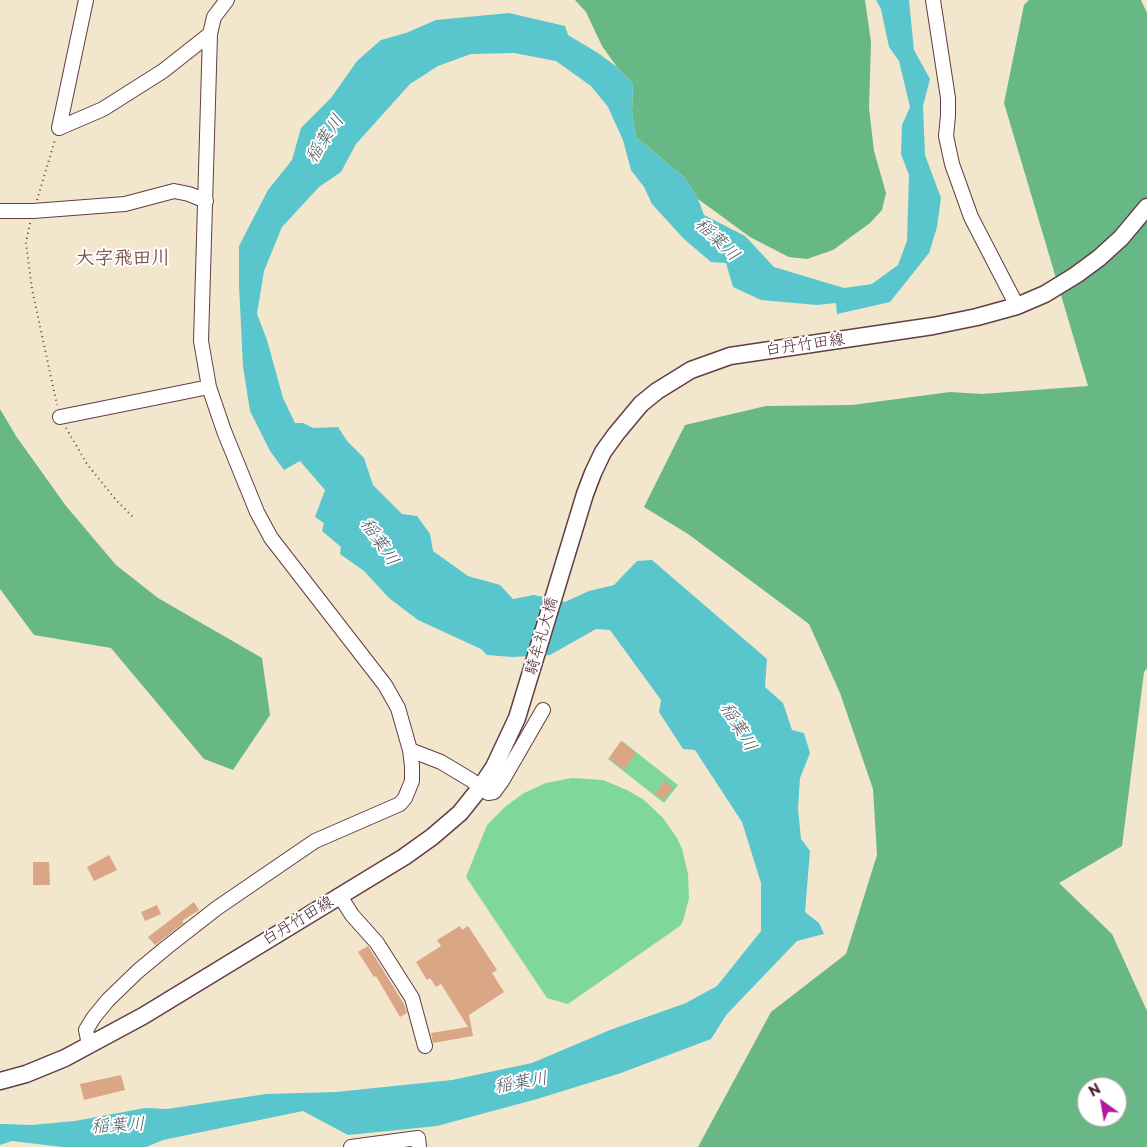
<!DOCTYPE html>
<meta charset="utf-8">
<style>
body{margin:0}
#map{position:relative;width:1147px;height:1147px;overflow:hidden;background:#f2e6cd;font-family:"Playpen Sans",sans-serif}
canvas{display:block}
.north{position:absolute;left:1077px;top:1077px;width:50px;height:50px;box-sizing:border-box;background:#fff;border:1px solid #b7a5aa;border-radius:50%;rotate:328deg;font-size:14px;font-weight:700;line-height:20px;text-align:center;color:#4a1f2b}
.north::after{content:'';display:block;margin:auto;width:18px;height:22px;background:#b5179e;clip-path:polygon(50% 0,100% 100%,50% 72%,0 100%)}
</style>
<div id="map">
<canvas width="1147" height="1147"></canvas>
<div class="north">N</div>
</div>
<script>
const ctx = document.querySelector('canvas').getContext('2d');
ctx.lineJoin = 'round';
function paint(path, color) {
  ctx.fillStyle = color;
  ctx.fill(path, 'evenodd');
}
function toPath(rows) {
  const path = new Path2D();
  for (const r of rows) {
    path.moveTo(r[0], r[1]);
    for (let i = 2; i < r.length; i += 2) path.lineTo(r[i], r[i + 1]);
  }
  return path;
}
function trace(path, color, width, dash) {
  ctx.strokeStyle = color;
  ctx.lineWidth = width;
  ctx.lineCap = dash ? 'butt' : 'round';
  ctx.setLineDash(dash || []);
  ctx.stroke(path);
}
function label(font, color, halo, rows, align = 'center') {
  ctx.font = font + ' "Playpen Sans","Klee One",sans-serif';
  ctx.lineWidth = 4;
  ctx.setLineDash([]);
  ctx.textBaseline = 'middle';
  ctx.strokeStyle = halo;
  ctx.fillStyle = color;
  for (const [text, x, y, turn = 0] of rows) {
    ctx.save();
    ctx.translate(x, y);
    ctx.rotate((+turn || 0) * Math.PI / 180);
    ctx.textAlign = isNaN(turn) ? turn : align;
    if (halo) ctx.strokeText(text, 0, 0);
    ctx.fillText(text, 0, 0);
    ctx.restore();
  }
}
const green = toPath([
 [622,741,678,785,664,803,608,759],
 [572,778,603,780,627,790,644,800,663,818,677,838,682,849,688,874,689,898,683,921,680,926,568,1004,547,998,466,877,487,825,506,806,524,793,546,783]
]);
const forest = toPath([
 [575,0,865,0,871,42,869,108,874,151,886,193,882,210,870,223,833,250,807,259,789,257,781,253,750,237,698,199,685,178,636,137,632,112,633,84,617,67,602,46,586,12],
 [1029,0,1141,0,1147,13,1147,668,1144,672,1122,846,1059,883,1112,934,1147,1011,1147,1147,698,1147,771,1012,846,954,877,855,873,789,840,693,809,624,688,534,644,507,685,425,766,406,852,405,950,392,982,394,1088,386,1004,103,1024,5],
 [1087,1087,1117,1087,1117,1117,1087,1117],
 [0,409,16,436,66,506,116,565,158,598,262,658,270,715,233,770,204,759,111,648,34,635,0,589]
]);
const water = toPath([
 [876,0,909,0,914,50,930,79,923,106,925,155,941,198,937,227,929,253,890,302,837,314,836,303,817,305,761,300,733,287,726,263,711,262,684,239,652,204,644,187,631,170,623,140,608,107,591,86,556,61,514,53,471,54,438,66,410,84,356,144,341,172,319,187,282,227,264,271,257,314,267,340,283,398,295,423,303,423,313,428,338,427,347,441,364,458,373,485,402,514,417,516,430,534,433,551,468,576,500,585,513,599,534,595,565,602,589,591,614,585,637,561,652,560,767,659,765,687,783,703,792,730,804,733,810,753,800,778,798,808,801,839,810,851,805,912,819,923,824,934,797,941,727,1014,711,1039,621,1073,537,1099,437,1126,348,1135,303,1111,163,1140,146,1147,62,1147,12,1141,0,1145,0,1124,4,1124,31,1125,75,1121,145,1108,167,1109,266,1094,336,1092,452,1080,532,1063,610,1030,686,1003,717,986,761,931,761,883,742,822,695,750,683,749,659,712,661,700,610,630,596,629,550,655,512,657,487,655,481,649,418,620,389,598,364,571,340,554,341,547,322,531,324,523,315,517,325,490,300,461,284,470,270,451,250,411,243,366,239,285,239,246,268,190,292,160,301,128,331,98,357,61,381,40,406,33,436,20,509,13,565,26,568,35,598,53,617,67,633,84,632,112,636,137,685,178,698,199,704,215,745,236,774,267,844,288,872,284,898,265,907,241,909,175,901,154,902,125,910,107,899,61,889,47,881,9]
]);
const building = toPath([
 [621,741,636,753,624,770,609,758],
 [665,781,673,788,663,800,655,793],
 [109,855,117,870,94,881,87,867],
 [33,862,49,862,50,885,33,885],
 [194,902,199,910,182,921,184,923,155,945,148,937],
 [157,905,161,914,145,921,141,912],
 [460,926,462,930,468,926,497,970,492,973,504,992,469,1015,473,1036,433,1043,431,1033,468,1027,441,984,436,987,430,978,427,980,416,962,441,946,437,940],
 [368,946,404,1004,407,1013,400,1017,376,976,374,977,358,952],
 [121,1075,125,1090,84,1100,80,1084]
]);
const path = toPath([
 [37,200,55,140],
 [30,223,26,243,32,289,57,405],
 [66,428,87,464,116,500,133,517]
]);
const minor = toPath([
 [933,0,948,98,948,116,946,136,952,164,971,217,1017,306],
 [59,128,103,109,163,71,210,34],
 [59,128,86,0],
 [0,211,33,211,125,204,174,191,189,194,206,201],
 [60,417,209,387],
 [410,750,441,762,471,780,488,793,494,792,502,781,543,710],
 [340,896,352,915,377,943,412,998,425,1046],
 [89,1045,86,1030,94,1017,108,1000,138,971,167,947,217,908,315,841,400,804,405,798,412,781,412,766,410,750,398,708,385,685,271,538,257,512,224,431,209,387,201,341,210,34,214,17,227,0],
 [351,1147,418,1138,419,1147]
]);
const major = toPath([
 [0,1081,26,1074,65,1058,143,1016,404,857,432,837,460,813,480,788,494,767,517,718,585,494,593,473,603,452,616,434,641,404,657,391,691,370,730,356,933,326,977,317,1017,306,1045,294,1076,275,1099,258,1121,238,1147,207]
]);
const streetNames = [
 ["白丹竹田線",805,345,-8],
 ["騎牟礼大橋",542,636,-74],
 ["白丹竹田線",298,921,-31]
];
const waterNames = [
 ["稲葉川",325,139,-56],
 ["稲葉川",717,240,44],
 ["稲葉川",379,542,56],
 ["稲葉川",738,727,59],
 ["稲葉川",521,1083,-10],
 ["稲葉川",118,1126,-3]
];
const quarterNames = [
 ["大字飛田川",123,259]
];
paint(green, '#7fd79c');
paint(forest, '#67b884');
paint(water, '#58c6cc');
paint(building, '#dba686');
trace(minor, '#633d43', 16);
trace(major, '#633d43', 19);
trace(path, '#633d43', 2, [1, 4]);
trace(minor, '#fff', 14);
trace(major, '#fff', 16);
label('16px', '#4a1f2b', '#fff', streetNames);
label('italic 18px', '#4f5963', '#fff', waterNames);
label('bold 19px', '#7d4e4b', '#fff', quarterNames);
</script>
